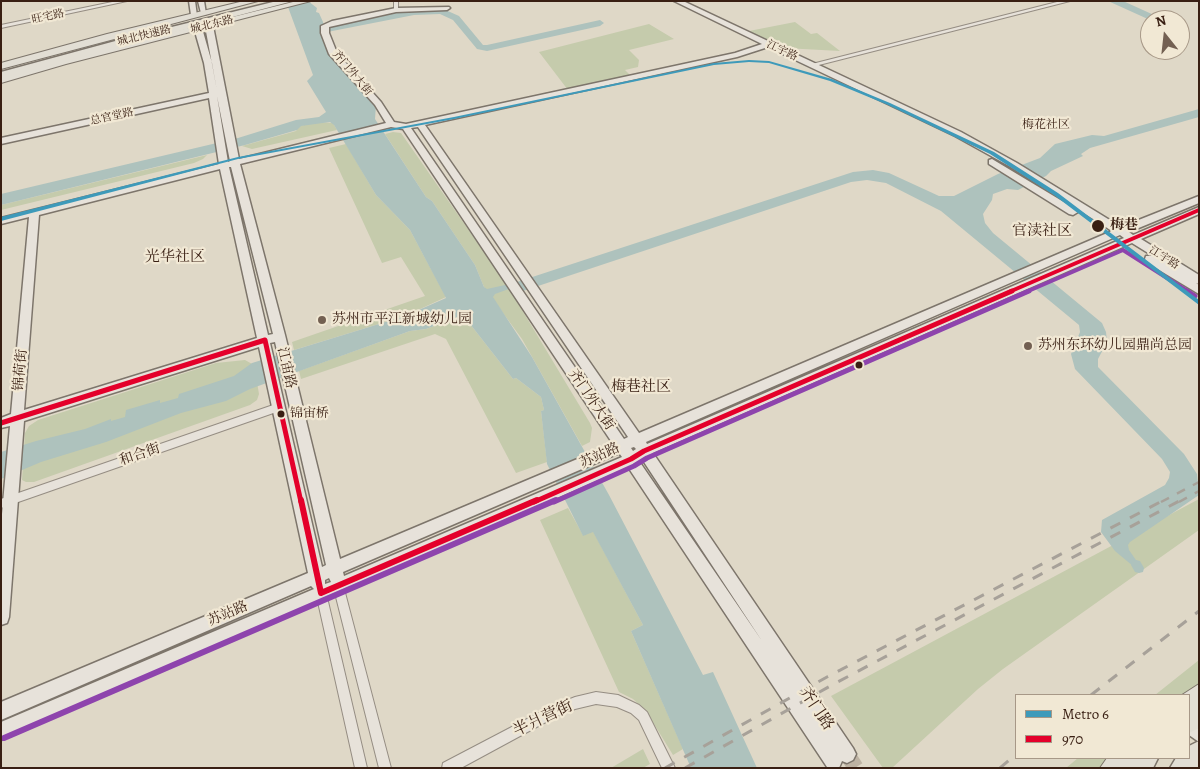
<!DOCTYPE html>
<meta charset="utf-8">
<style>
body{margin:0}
#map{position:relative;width:1200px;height:769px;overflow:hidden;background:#dfd8c7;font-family:Alegreya,serif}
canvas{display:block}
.frame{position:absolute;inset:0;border:2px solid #391f13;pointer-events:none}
.legend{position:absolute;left:1015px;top:694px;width:175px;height:65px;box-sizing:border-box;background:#f1e8d4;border:1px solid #a79887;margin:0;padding:6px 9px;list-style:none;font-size:15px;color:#391f13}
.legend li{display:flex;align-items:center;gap:10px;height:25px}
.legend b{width:25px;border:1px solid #a79887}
.north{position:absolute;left:1140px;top:10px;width:50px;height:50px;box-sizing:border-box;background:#f1e8d4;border:1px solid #a79887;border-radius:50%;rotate:344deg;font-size:14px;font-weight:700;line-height:20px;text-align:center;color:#391f13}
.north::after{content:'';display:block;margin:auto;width:18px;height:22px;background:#736052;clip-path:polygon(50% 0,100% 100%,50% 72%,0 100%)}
</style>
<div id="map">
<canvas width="1200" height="769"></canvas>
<div class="frame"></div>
<ul class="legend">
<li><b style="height:6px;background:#3e9aba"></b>Metro 6</li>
<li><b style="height:6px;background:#e4002b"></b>970</li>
</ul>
<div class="north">N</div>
</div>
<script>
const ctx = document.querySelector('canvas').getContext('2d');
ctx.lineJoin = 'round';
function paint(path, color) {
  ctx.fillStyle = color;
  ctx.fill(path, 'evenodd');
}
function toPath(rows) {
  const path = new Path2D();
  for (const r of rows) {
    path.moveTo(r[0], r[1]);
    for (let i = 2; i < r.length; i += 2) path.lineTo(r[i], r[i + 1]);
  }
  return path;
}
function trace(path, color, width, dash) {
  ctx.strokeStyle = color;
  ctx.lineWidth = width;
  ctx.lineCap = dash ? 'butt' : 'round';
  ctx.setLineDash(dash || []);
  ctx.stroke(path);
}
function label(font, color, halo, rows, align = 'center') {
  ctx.font = font + ' Alegreya,"Noto Serif SC",serif';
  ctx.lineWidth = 4.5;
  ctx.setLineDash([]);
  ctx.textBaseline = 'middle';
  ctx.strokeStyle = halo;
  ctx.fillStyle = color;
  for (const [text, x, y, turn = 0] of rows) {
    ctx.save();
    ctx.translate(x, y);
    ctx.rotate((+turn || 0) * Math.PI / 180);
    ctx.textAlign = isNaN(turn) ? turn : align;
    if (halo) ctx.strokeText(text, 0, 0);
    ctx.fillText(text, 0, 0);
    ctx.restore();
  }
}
const green = toPath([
 [795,22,811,34,817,33,840,51,784,48,749,31],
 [649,24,674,39,629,50,639,60,638,67,625,70,631,76,568,90,539,52],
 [320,122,333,123,337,130,252,149,242,146,296,131,299,126],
 [393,132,401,133,507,285,590,423,592,428,590,442,582,446,522,339,484,287,475,265,432,201,426,197,385,134],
 [346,144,376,195,410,230,446,297,405,316,294,350,292,342,425,296,401,257,382,263,329,148],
 [207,155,203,159,194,163,1,210,1,205],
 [463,315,513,379,516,378,541,397,544,410,541,411,547,462,516,473,446,339,435,334,301,379,299,371,410,331,426,329],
 [245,360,254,365,259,394,257,400,250,405,34,482,26,482,22,480,25,433,29,426,38,420,216,363],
 [1199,499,1199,530,1003,669,978,689,892,768,883,768,831,696],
 [568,508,583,535,593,531,643,625,631,631,683,749,673,755,646,711,633,699,619,692,540,520],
 [1199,660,1199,685,1188,695,1155,695],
 [643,749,650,764,643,768,611,768],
 [1078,758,1117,758,1105,768,1066,768]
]);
const water = toPath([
 [284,1,308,1,317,8,316,12,319,13,323,22,332,57,376,105,375,119,426,197,432,201,475,265,484,287,487,289,514,283,853,172,873,170,889,173,939,196,954,196,998,174,1040,158,1055,144,1092,135,1104,136,1199,109,1199,117,1090,148,1081,154,1083,156,1051,171,1046,176,1018,190,1007,189,993,194,992,200,983,214,985,223,993,233,1102,323,1106,332,1107,342,1098,359,1098,367,1184,454,1197,474,1199,495,1130,542,1128,545,1129,550,1138,563,1133,566,1115,551,1101,532,1102,520,1165,485,1169,478,1170,472,1162,459,1075,369,1071,354,1080,332,1079,325,941,211,886,183,867,180,851,182,520,292,517,286,495,294,493,297,532,357,609,495,703,675,713,672,757,768,691,768,631,631,643,625,593,532,583,536,547,464,541,411,544,410,541,397,516,378,513,379,463,315,426,329,410,331,250,389,226,401,181,413,106,442,41,462,1,479,1,452,36,441,85,429,111,419,111,421,125,417,126,410,160,400,160,403,178,398,179,394,234,376,252,363,405,316,446,298,410,230,376,195,334,125,330,122,301,126,297,130,245,145,1,205,1,194,238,138,296,120,319,117,326,112,307,81,313,75,288,7],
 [1108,1,1123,1,1165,20,1150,20]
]);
const canal = toPath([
 [1136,560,1140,561,1144,568,1143,572,1139,573,1135,572,1131,565,1132,561,1136,560]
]);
const river = toPath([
 [441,8,459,16,483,45,487,45,600,20,604,23,600,26,487,51,477,49,453,20,440,14,414,15,317,34,313,31,317,28,414,9,441,8]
]);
const secondaryTunnel = toPath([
 [847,754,856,768]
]);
const street = toPath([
 [117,1,127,1,1,28,1,25,117,1],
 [394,1,398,1,398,11,394,10,394,1],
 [1061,1,1070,1,811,67,808,65,1061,1],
 [279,403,282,404,283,407,282,410,1,508,1,499,279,403],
 [338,580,342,581,343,585,391,768,379,768,333,585,334,581,338,580],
 [321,588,325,589,326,593,367,768,355,768,316,593,317,589,321,588],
 [596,692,618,695,639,705,647,712,675,768,662,768,639,720,631,713,617,707,596,704,575,709,557,716,461,768,442,768,443,763,550,707,575,697,596,692]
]);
const secondary = toPath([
 [189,1,195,1,197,16,191,15,189,1],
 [198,1,204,1,206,14,201,13,198,1],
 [674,1,683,1,961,132,1017,163,1121,227,1199,196,1199,203,1129,232,1133,235,1199,207,1199,214,1141,239,1199,275,1199,284,1196,283,1199,285,1199,294,1146,262,1145,259,1146,256,1153,256,1132,243,653,453,853,748,856,754,853,760,847,763,842,761,839,768,827,767,628,467,1,740,1,722,314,589,311,586,1,720,1,702,308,573,259,347,24,421,9,617,7,623,1,625,1,525,10,426,1,428,1,418,11,414,29,217,1,224,1,218,219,164,209,98,1,144,1,138,209,93,204,63,194,28,198,26,202,28,212,63,217,91,205,26,209,24,213,26,239,159,386,123,375,105,329,54,321,33,321,26,332,21,396,8,449,7,450,8,447,10,396,12,329,27,329,33,337,53,381,102,394,122,406,124,735,53,762,44,674,1],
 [768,47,955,136,1011,167,1112,231,639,433,425,125,737,57,768,47],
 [217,96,230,161,228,162,217,96],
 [391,127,403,129,613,444,340,559,285,335,240,164,391,127],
 [418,127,628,437,624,439,411,128,418,127],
 [229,167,231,167,273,334,268,335,229,167],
 [220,169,257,338,24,410,39,215,220,169],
 [1120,235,1124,238,647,444,646,442,1120,235],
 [275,342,326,565,322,567,270,343,275,342],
 [634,447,636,449,633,451,631,448,634,447],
 [619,453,622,457,344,576,343,572,619,453],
 [642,459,762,641,639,461,642,459],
 [329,578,331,582,325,584,325,580,329,578],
 [992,159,1077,210,1078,212,1073,215,1069,214,989,164,989,160,992,159],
 [1189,713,1199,720,1199,742,1189,735,1189,713]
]);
const primary = toPath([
 [244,1,258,1,1,69,1,63,107,34,244,1],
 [297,1,311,1,66,64,1,83,1,77,60,60,297,1],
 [1199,684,1199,705,1189,710,1189,695,1182,695,1199,684],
 [1107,758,1132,758,1126,768,1100,768,1107,758]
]);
const highway = toPath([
 [277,1,293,1,1,78,1,72,119,40,277,1],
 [1199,702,1199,728,1189,733,1189,707,1199,702],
 [1199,741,1199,768,1170,768,1176,758,1189,758,1189,746,1199,741],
 [1129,758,1158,758,1153,768,1123,768,1129,758]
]);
const railFar1 = toPath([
 [1161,502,1199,482],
 [1179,502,1199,491]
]);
const rail = toPath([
 [1091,695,1199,611],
 [665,768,827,677,1164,500],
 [685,768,832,685,1181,500],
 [1000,768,1016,754]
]);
const bus1Far2 = toPath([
 [1009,292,1199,210]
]);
const bus1Far1 = toPath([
 [1,423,265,340,301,502],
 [534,502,631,459,644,451,1012,291]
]);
const bus1 = toPath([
 [301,500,321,593,537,500]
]);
const bus2Far2 = toPath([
 [1026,292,1123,250,1189,292]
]);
const bus2Far1 = toPath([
 [1187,291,1195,296],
 [554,502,634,466,647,458,1029,291]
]);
const bus2 = toPath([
 [4,738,556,500]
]);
const metro1 = toPath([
 [749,60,769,61,832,79,890,103,994,152,1058,193,1199,300,1199,305,1054,195,990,154,888,105,830,81,769,63,749,62,714,65,454,119,238,159,1,221,1,217,238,157,454,117,714,63,749,60]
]);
const markers = [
 [1098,226,7,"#391f13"],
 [322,320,5,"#736052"],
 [1028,346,5,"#736052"],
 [859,365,4.5,"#391f13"],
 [281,414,4.5,"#391f13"]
];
const farStreetnames = [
 ["旺宅路",48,17,-12],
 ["城北东路",212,25,-14],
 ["城北快速路",144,36,-14],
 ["江宇路",782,51,25],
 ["齐门外大街",352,73,50],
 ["总官堂路",112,117,-12],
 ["江宇路",1164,258,32]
];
const farNeighbourhoodnames = [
 ["梅花社区",1046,125]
];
const busNames = [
 ["锦宙桥",290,414]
];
const stopNames = [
 ["梅巷",1110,226]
];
const poiNames = [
 ["苏州市平江新城幼儿园",332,320],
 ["苏州东环幼儿园鼎尚总园",1038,346]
];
const streetNames = [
 ["江宙路",286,368,77],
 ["锦荷街",21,370,-85],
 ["齐门外大街",591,400,56],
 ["和合街",140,455,-19],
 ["苏站路",600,456,-24],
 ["苏站路",228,614,-23]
];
const neighbourhoodNames = [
 ["官渎社区",1042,231],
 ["光华社区",175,257],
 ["梅巷社区",641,387]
];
const nearStreetnames = [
 ["齐门路",816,709,56],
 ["半爿营街",543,719,-25]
];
paint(green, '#c5cbac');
paint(water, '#aec2bd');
paint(canal, '#aec2bd');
paint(river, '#aec2bd');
trace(secondaryTunnel, '#beb3a3', 16, [16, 8]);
trace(street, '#958d83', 2);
trace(secondary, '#7d756b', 3);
trace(primary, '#7d756b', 2);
trace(highway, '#7d756b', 3);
paint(street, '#e7e2da');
paint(secondary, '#e7e2da');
paint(primary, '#e2ded4');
paint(highway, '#e2ded4');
trace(railFar1, '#a7a199', 2.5, [9, 9]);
trace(rail, '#a7a199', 3, [11, 11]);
trace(bus1Far2, '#e4002b', 4);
trace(bus1Far1, '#e4002b', 5);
trace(bus1, '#e4002b', 6);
trace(bus2Far2, '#8e44ad', 4);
trace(bus2Far1, '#8e44ad', 5);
trace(bus2, '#8e44ad', 6);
paint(metro1, '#3e9aba');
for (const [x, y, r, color] of markers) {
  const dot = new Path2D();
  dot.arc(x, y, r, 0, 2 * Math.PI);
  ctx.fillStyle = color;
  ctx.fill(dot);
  trace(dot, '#f1e8d4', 2);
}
label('11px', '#391f13', '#f1e8d4', farStreetnames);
label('12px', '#391f13', '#f1e8d4', farNeighbourhoodnames);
label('13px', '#391f13', '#f1e8d4', busNames, 'left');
label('bold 14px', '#391f13', '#f1e8d4', stopNames, 'left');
label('14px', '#391f13', '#f1e8d4', poiNames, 'left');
label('14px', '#391f13', '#f1e8d4', streetNames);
label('15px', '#391f13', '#f1e8d4', neighbourhoodNames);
label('16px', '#391f13', '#f1e8d4', nearStreetnames);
</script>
